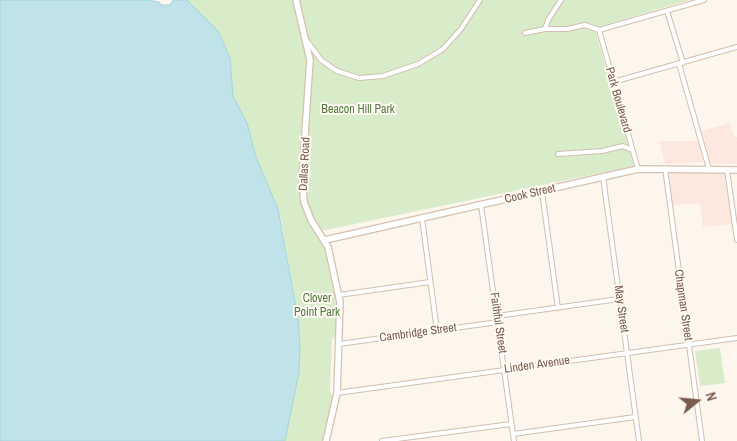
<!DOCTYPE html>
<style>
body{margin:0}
#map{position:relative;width:737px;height:441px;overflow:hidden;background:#fdf6ec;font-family:"Archivo Narrow",sans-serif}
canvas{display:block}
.north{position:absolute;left:672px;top:376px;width:50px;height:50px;-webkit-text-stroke:4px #fffaf3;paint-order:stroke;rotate:73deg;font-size:14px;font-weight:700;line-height:20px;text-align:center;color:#7a5c4d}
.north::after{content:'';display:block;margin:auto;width:18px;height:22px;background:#7a5c4d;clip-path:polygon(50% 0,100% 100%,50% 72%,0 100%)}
</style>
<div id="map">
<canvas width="737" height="441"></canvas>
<div class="north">N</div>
</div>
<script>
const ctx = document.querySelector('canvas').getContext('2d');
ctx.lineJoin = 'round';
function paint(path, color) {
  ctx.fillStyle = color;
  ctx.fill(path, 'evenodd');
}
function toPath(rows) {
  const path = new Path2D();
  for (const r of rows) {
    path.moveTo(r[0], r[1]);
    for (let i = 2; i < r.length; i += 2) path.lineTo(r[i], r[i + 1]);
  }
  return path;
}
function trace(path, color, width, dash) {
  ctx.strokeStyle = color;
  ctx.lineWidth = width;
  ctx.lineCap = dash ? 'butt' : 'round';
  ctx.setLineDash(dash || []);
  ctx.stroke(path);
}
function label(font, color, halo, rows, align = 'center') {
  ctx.font = font + ' "Archivo Narrow",sans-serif';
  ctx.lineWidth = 4;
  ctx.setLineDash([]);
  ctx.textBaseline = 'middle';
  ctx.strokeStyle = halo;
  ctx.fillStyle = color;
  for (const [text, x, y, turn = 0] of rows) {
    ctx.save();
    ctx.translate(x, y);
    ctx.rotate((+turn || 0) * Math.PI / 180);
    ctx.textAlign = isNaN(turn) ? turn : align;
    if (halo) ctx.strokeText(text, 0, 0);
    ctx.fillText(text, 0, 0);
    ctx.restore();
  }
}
const commercial = toPath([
 [730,123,734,137,737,137,737,164,711,164,702,131],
 [659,141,698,141,703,162,665,164],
 [672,173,725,174,733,224,703,227,700,203,672,205,669,177]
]);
const green = toPath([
 [187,0,690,0,598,27,596,33,634,166,316,232,326,251,338,305,336,335,332,339,330,391,333,398,323,441,285,441,299,372,300,347,298,318,281,220,256,157,247,123,233,96,230,58,218,31],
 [720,348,725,383,700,386,695,351]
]);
const water = toPath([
 [0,0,147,0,159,2,161,5,170,5,173,0,187,0,218,31,230,58,233,96,247,123,256,157,278,209,298,318,300,347,299,372,285,441,0,441,0,0]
]);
const minor = toPath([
 [667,11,683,63],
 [545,29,548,20,561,0],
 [599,30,638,169],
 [599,30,704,0],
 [525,33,545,29,567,29,585,25,599,30],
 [307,41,321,60,337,71,359,78,383,76,418,64,443,49,461,29,480,0],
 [679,64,709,169],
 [613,82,737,47],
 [558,154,602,151,623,146,632,150],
 [665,168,702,441],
 [727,170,737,240],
 [603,177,639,441],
 [542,192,558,308],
 [481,205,514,441],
 [422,218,437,331],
 [339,295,430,282],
 [497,316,619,299],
 [339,344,498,322],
 [337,393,737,338],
 [513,434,635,417],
 [382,441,511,424]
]);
const secondary = toPath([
 [296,0,310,60,302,178,304,202,311,220,328,247,340,302,337,393,326,441],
 [325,240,638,169,737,170]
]);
const streetNames = [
 ["Park Boulevard",618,100,74],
 ["Dallas Road",305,164,-87],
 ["Cook Street",530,194,-13],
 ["Chapman Street",683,305,82],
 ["May Street",621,309,82],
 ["Faithful Street",498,323,82],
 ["Cambridge Street",418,333,-8],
 ["Linden Avenue",537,365,-8]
];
const parkNames = [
 ["Beacon Hill Park",358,110],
 ["Clover",317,299],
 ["Point Park",317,313]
];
paint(commercial, '#fde8e0');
paint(green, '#d8ecc9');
paint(water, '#bfe3e8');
trace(water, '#a5d3da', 1);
trace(minor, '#d1beb0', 6);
trace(secondary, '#d6c0b0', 8);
trace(minor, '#fff', 4);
trace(secondary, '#fff', 5.5);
label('12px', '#7a5c4d', '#fffaf3', streetNames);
label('12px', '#537a41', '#fffaf3', parkNames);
</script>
